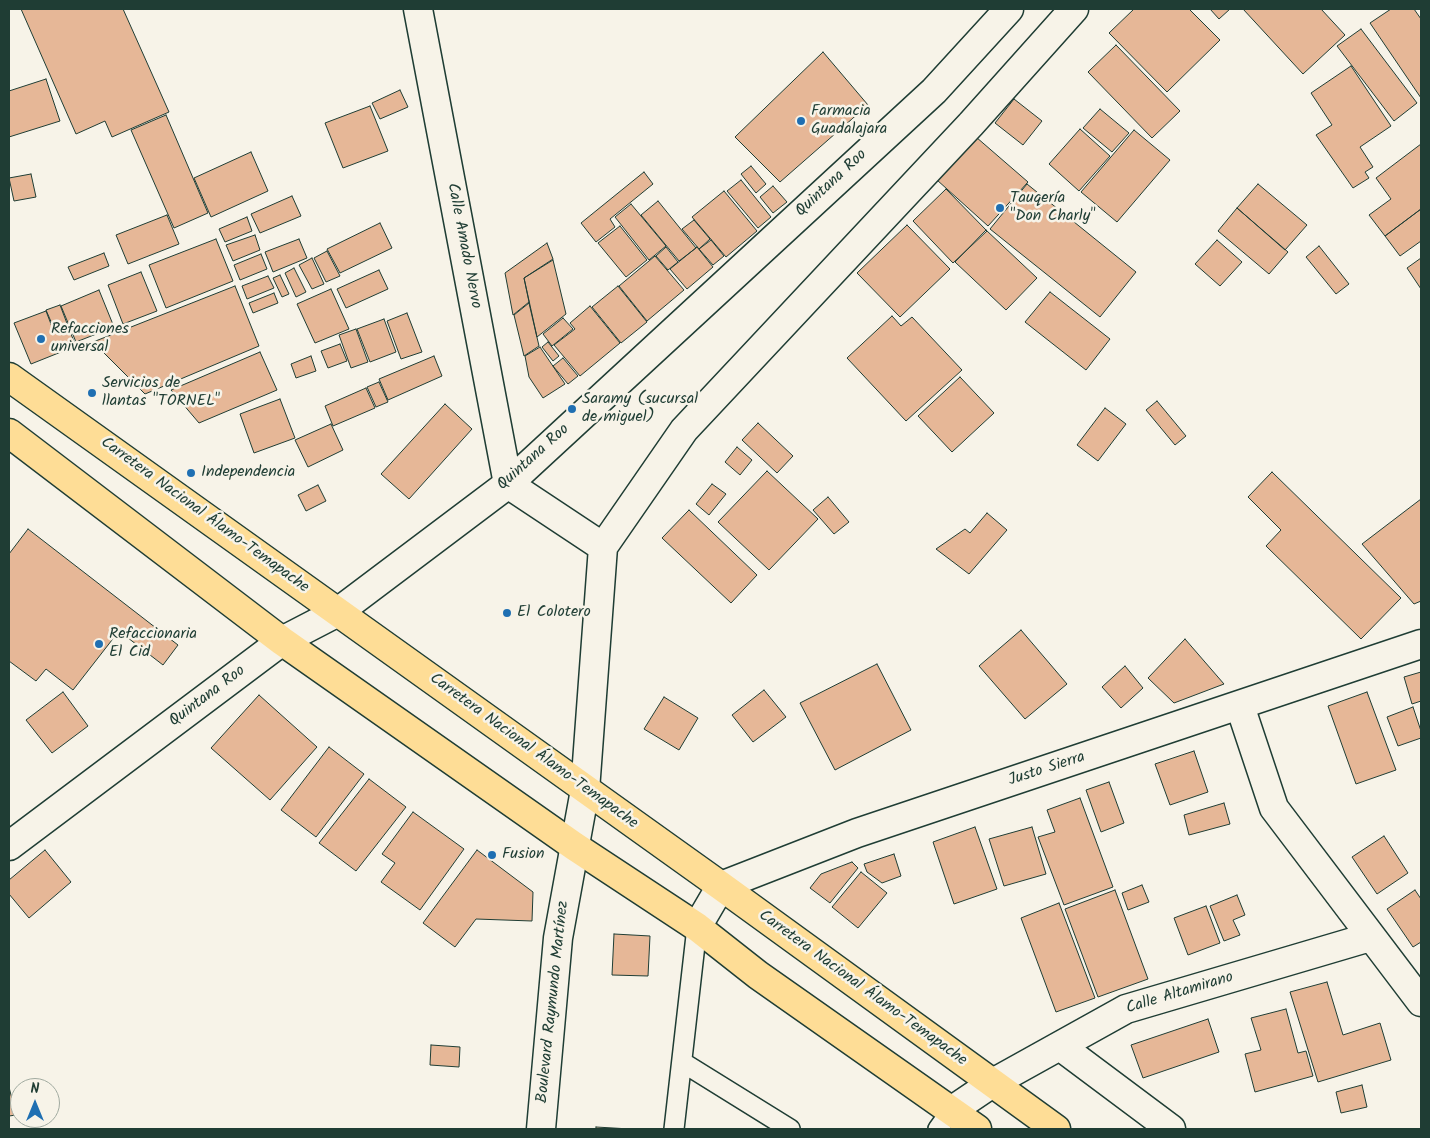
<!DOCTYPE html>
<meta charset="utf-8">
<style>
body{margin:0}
#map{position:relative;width:1430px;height:1138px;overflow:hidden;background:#f7f3e8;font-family:Kalam,sans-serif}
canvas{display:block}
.frame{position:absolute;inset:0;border:10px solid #1f3d34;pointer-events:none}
.north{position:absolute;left:10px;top:1078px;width:50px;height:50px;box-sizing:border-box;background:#f7f3e8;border:1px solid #a1aaa0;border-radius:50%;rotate:0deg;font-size:14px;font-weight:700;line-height:20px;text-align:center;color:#1f3d34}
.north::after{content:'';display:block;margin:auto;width:18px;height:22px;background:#1f6fb2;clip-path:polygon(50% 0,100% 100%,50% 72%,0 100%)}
</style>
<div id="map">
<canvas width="1430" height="1138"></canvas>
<div class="frame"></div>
<div class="north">N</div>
</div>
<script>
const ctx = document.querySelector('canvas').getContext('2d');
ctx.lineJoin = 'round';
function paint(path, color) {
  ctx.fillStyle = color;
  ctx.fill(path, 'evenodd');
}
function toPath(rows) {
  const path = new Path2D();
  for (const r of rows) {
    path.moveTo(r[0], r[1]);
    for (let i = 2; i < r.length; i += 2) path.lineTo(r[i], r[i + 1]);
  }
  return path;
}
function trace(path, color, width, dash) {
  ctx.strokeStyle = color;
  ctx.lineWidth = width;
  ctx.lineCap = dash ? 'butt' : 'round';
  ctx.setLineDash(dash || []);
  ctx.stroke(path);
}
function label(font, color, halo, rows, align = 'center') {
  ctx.font = font + ' Kalam,sans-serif';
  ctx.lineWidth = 5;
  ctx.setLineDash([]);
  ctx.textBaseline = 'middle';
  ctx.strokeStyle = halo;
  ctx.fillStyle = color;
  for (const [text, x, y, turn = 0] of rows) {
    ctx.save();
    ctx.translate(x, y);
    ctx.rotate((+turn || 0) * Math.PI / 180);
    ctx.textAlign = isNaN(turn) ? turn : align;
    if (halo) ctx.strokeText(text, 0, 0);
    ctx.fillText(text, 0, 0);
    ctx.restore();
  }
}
const building = toPath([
 [21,9,123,9,169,112,112,137,105,121,76,134,21,9],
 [1134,9,1189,9,1220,40,1167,92,1109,33,1134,9],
 [1210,9,1230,9,1219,19,1210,9],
 [1243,9,1321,9,1345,35,1303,74,1243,9],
 [1391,9,1414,9,1421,19,1421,98,1370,23,1391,9],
 [1361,29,1417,103,1394,121,1337,46,1361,29],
 [1116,45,1180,111,1152,138,1088,72,1116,45],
 [823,52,868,105,780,182,735,137,823,52],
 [1351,66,1391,126,1360,147,1373,167,1365,172,1369,178,1353,188,1316,135,1332,125,1311,93,1351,66],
 [46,79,60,121,9,137,9,91,46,79],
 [400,90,408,107,380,119,372,103,400,90],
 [1014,99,1042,121,1023,145,995,123,1014,99],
 [370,106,388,151,343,168,325,123,370,106],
 [1100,109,1129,133,1112,152,1083,128,1100,109],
 [166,115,208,213,174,228,131,130,166,115],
 [1080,129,1110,156,1079,191,1049,164,1080,129],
 [1134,130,1170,160,1117,222,1081,192,1134,130],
 [976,137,1028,182,988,226,937,180,976,137],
 [1421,144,1421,209,1385,236,1369,215,1391,199,1376,178,1421,144],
 [251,152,268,191,211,217,194,178,251,152],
 [751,166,766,184,756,193,741,174,751,166],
 [644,172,653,184,610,219,615,227,596,242,581,223,644,172],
 [31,174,36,197,14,201,9,178,31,174],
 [741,180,771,217,758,228,727,191,741,180],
 [1027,184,1136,272,1100,317,990,229,1027,184],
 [1258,184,1307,225,1285,250,1237,208,1258,184],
 [773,186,787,202,773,213,760,197,773,186],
 [946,189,987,231,953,263,913,221,946,189],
 [724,191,757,231,726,257,692,217,724,191],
 [292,196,301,216,260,233,251,214,292,196],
 [658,201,696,248,679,261,641,215,658,201],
 [631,204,666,246,649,260,615,217,631,204],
 [1237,208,1288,252,1269,274,1218,231,1237,208],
 [1421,209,1421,241,1400,256,1385,236,1421,209],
 [167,215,179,244,128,264,116,235,167,215],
 [247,217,252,231,225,242,219,229,247,217],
 [694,220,710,239,699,249,682,229,694,220],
 [380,223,392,248,340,273,327,249,380,223],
 [907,225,950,269,900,317,857,273,907,225],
 [620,226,647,260,626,277,598,243,620,226],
 [986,230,1037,278,1006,310,955,262,986,230],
 [255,235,260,250,233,261,226,245,255,235],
 [216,239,233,281,166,308,149,265,216,239],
 [299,239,307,258,273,272,265,252,299,239],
 [711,240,724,256,713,265,699,249,711,240],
 [1217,240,1242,262,1220,286,1195,264,1217,240],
 [547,243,553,259,524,278,529,302,513,315,505,273,547,243],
 [1319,246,1349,284,1336,294,1306,257,1319,246],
 [666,247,678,262,668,270,656,256,666,247],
 [697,247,713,267,687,289,670,269,697,247],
 [327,251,340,276,326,282,314,258,327,251],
 [104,253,109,266,74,280,68,267,104,253],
 [261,254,267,269,240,280,234,265,261,254],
 [655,256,684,290,647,321,619,286,655,256],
 [312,258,324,284,312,289,299,265,312,258],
 [1421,258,1421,289,1407,268,1421,258],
 [553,260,566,314,537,337,524,278,553,260],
 [294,268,306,292,296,297,285,273,294,268],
 [379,270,388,289,346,308,337,289,379,270],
 [141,272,157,311,123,324,108,285,141,272],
 [280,275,289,294,282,297,273,278,280,275],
 [268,276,274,288,247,299,242,286,268,276],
 [235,286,259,346,145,394,93,342,235,286],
 [618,286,647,322,621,343,592,307,618,286],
 [331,289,349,329,315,343,297,304,331,289],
 [99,290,114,327,76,342,61,306,99,290],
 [1050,292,1110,339,1086,370,1025,322,1050,292],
 [274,293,278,303,253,313,249,303,274,293],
 [529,303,539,346,524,356,514,315,529,303],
 [60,305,68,326,55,331,46,310,60,305],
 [590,306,620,343,580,376,554,345,575,329,570,323,590,306],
 [46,311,54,332,68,327,76,346,31,364,14,323,46,311],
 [407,313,422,352,401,359,387,321,407,313],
 [892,316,901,326,912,317,962,370,906,421,847,358,892,316],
 [563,318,573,329,552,346,543,334,563,318],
 [384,319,396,352,370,362,357,329,384,319],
 [356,329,368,362,351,368,339,335,356,329],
 [548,342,559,356,553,361,542,347,548,342],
 [340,344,347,361,328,368,321,351,340,344],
 [540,347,565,384,543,398,529,377,525,356,540,347],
 [260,352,277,390,199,423,171,390,260,352],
 [311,356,316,371,296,378,291,364,311,356],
 [434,356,442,376,388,400,379,379,434,356],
 [563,358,578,376,568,384,553,366,563,358],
 [960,377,994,413,952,452,918,416,960,377],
 [379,382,388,402,376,407,367,387,379,382],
 [366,388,375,408,333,426,325,406,366,388],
 [280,399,295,438,254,453,240,414,280,399],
 [1157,401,1186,436,1175,445,1146,410,1157,401],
 [445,404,472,429,409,499,381,474,445,404],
 [1105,408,1126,424,1098,461,1077,445,1105,408],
 [758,423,793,456,777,473,742,440,758,423],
 [331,424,343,450,308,467,295,440,331,424],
 [737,447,752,460,740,475,725,462,737,447],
 [767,471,818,519,769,570,718,522,767,471],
 [1272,472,1401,598,1361,639,1266,546,1281,530,1248,497,1272,472],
 [712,484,726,494,709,515,696,504,712,484],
 [318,485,326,501,306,511,298,495,318,485],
 [828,497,849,522,834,534,813,510,828,497],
 [1421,499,1421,601,1414,604,1362,544,1421,499],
 [689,510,757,575,731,603,662,538,689,510],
 [987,513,1007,530,969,574,936,549,965,529,970,533,987,513],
 [28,529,178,645,163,665,119,631,73,690,46,669,36,681,9,661,9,554,28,529],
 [1021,630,1067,684,1025,719,979,666,1021,630],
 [1185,639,1224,684,1174,703,1148,678,1185,639],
 [877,664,911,730,835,770,800,703,877,664],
 [1125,666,1143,688,1121,708,1102,687,1125,666],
 [1421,672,1421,701,1412,704,1404,677,1421,672],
 [764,690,786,717,753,742,732,715,764,690],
 [63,692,88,726,52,753,26,720,63,692],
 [1367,692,1396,770,1356,784,1328,706,1367,692],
 [259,695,317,747,270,800,211,748,259,695],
 [664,697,698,718,679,750,644,729,664,697],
 [1413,707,1421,731,1421,738,1398,746,1387,717,1413,707],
 [329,747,364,774,316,837,281,810,329,747],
 [1194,751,1208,792,1170,805,1155,764,1194,751],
 [369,779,406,807,356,871,319,843,369,779],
 [1109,782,1124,823,1101,832,1086,790,1109,782],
 [1080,798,1113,887,1064,905,1038,837,1055,832,1047,810,1080,798],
 [1224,803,1230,824,1189,835,1184,815,1224,803],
 [413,812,464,849,420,910,381,882,395,863,382,854,413,812],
 [975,827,997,889,954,904,933,842,975,827],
 [1032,827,1046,874,1004,886,989,839,1032,827],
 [1384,836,1408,873,1377,894,1352,857,1384,836],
 [45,850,71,882,29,918,9,894,9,880,45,850],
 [477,850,533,892,532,921,476,919,455,947,423,923,477,850],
 [894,854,901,876,882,883,867,872,864,864,894,854],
 [852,862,858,868,830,903,810,888,821,874,852,862],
 [861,872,887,893,858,928,832,907,861,872],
 [1142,885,1149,902,1128,910,1122,893,1142,885],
 [1115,890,1148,979,1098,997,1065,909,1115,890],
 [1415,890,1421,899,1421,942,1413,947,1387,909,1415,890],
 [1237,895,1245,915,1233,920,1240,935,1224,941,1210,906,1237,895],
 [1059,903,1095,998,1056,1012,1021,918,1059,903],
 [1206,906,1220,943,1188,955,1174,918,1206,906],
 [614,934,650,936,648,976,612,975,614,934],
 [1327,982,1343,1035,1380,1023,1391,1060,1318,1082,1290,992,1327,982],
 [1286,1009,1298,1053,1306,1051,1313,1076,1255,1092,1245,1054,1261,1050,1251,1018,1286,1009],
 [1208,1019,1219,1052,1143,1078,1131,1045,1208,1019],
 [431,1045,460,1047,459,1067,430,1065,431,1045],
 [1362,1085,1367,1107,1341,1113,1336,1092,1362,1085],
 [9,1087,16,1115,9,1116,9,1087],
 [596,1127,630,1129,596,1129,596,1127]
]);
const service = toPath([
 [682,1062,790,1129],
 [674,1129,697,927],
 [938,1129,951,1111]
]);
const minor = toPath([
 [418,9,508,484,603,547],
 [1240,706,1274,808,1421,1002],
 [9,846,282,641,338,612,508,484,934,91,1009,9],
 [1060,1046,1171,1129],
 [951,1111,991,1084,1126,1009,1370,937],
 [541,1129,558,938,585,790,603,547,684,430,971,124,1074,9]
]);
const secondary = toPath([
 [697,927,721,886,857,833,1421,644]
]);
const primary = toPath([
 [9,377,721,886,1056,1129],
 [9,433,282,641,574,846,697,927,758,975,977,1129]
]);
const markers = [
 [801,121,5,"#1f6fb2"],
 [1000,208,5,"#1f6fb2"],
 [41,339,5,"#1f6fb2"],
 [92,393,5,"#1f6fb2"],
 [572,409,5,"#1f6fb2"],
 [191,473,5,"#1f6fb2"],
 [507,613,5,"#1f6fb2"],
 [99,644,5,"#1f6fb2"],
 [492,855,5,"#1f6fb2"]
];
const poiNames = [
 ["Farmacia",811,112],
 ["Guadalajara",811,130],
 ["Tauqería",1010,199],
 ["\"Don Charly\"",1010,217],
 ["Refacciones",51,330],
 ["universal",51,348],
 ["Servicios de",102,384],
 ["llantas \"TORNEL\"",102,402],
 ["Saramy (sucursal",582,400],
 ["de miguel)",582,418],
 ["Independencia",201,473],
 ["El Colotero",517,613],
 ["Refaccionaria",109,635],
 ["El Cid",109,653],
 ["Fusion",502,855]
];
const streetNames = [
 ["Quintana Roo",832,184,-43],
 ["Calle Amado Nervo",463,246,79],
 ["Quintana Roo",534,458,-42],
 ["Carretera Nacional Álamo-Temapache",204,516,36],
 ["Quintana Roo",208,697,-37],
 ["Carretera Nacional Álamo-Temapache",533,752,36],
 ["Justo Sierra",1047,770,-18],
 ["Carretera Nacional Álamo-Temapache",862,989,36],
 ["Calle Altamirano",1180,994,-17],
 ["Boulevard Raymundo Martínez",554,1002,-84]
];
paint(building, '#e6b797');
trace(building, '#1f3d34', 1);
trace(service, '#1f3d34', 22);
trace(minor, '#1f3d34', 31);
trace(secondary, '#1f3d34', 31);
trace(primary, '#1f3d34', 31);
trace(service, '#f7f3e8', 19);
trace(minor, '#f7f3e8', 28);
trace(secondary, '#f7f3e8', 28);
trace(primary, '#fedd96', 28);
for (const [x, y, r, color] of markers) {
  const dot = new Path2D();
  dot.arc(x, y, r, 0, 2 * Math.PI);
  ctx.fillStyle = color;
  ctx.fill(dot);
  trace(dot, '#f7f3e8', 2);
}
label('16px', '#1f3d34', '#f7f3e8', poiNames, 'left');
label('16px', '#1f3d34', '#f7f3e8', streetNames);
</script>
